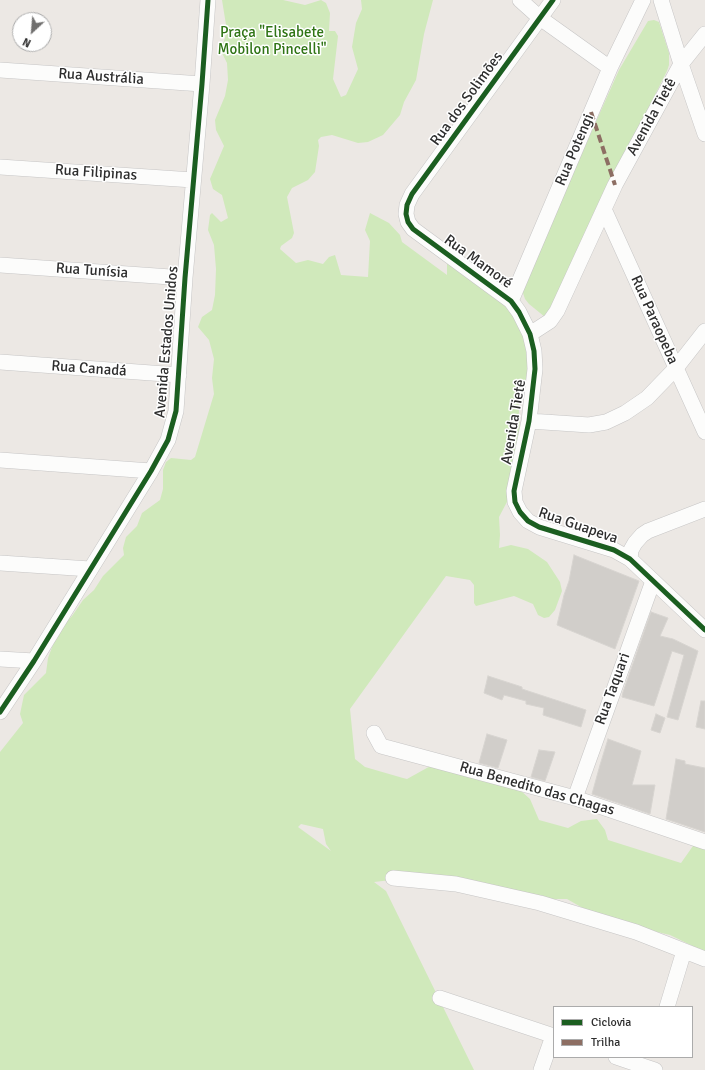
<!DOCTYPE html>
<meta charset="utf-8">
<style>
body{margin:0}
#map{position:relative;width:705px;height:1070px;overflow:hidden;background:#ece8e4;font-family:Signika,sans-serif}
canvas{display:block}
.legend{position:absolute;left:553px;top:1006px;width:140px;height:52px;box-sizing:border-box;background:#fff;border:1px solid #ababab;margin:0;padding:5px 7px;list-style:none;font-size:12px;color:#2e2e2e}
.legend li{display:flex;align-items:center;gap:8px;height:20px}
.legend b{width:20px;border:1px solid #ababab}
.north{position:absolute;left:12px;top:12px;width:40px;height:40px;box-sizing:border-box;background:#fff;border:1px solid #ababab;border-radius:50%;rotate:206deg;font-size:11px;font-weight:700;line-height:16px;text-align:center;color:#2e2e2e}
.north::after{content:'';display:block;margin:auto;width:14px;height:18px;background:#706f6e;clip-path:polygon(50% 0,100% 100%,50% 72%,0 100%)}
</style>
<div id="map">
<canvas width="705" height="1070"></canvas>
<ul class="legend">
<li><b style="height:5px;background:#1b5e20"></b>Ciclovia</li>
<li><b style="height:5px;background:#8d6e63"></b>Trilha</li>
</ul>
<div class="north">N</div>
</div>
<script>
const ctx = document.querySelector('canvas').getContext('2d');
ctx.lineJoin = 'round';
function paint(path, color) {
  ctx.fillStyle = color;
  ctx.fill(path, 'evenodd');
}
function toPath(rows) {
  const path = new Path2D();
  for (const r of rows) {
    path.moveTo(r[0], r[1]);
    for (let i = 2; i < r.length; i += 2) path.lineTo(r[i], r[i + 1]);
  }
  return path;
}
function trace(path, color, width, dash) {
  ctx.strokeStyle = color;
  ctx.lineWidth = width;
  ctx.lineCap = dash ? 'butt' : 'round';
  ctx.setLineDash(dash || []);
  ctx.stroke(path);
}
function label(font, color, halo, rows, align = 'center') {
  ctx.font = font + ' Signika,sans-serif';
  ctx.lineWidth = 3;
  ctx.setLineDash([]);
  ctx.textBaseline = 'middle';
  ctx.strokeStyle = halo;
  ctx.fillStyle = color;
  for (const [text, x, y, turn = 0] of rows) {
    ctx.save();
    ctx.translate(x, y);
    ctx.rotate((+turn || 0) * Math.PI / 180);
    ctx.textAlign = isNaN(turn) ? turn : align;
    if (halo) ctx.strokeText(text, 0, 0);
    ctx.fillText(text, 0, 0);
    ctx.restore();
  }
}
const green = toPath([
 [222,0,283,0,305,5,321,0,326,3,330,13,329,31,335,31,338,36,333,79,341,97,346,95,358,69,352,47,356,23,362,9,361,0,433,0,424,34,416,80,404,102,400,115,383,135,368,142,358,143,332,135,321,137,318,140,319,146,315,172,308,180,292,188,287,197,294,233,292,238,281,246,280,249,296,263,308,260,323,264,329,257,335,255,341,275,368,277,370,241,365,230,370,213,389,223,400,235,402,242,447,275,447,262,506,298,524,328,534,363,518,395,520,430,517,483,499,517,500,535,499,548,511,545,528,549,547,562,560,582,562,591,555,610,549,617,544,618,538,615,533,604,514,596,476,606,474,603,474,585,470,580,446,576,350,709,355,759,365,767,403,778,407,779,434,764,510,781,530,799,539,820,568,828,581,821,597,819,605,830,608,840,681,863,700,836,705,838,705,952,670,935,602,919,567,899,539,899,400,879,374,882,386,891,474,1070,0,1070,0,752,23,723,20,714,24,695,46,673,48,658,54,642,61,627,72,616,83,600,94,590,103,576,124,555,123,548,126,537,137,526,142,513,160,500,163,489,163,470,166,462,171,458,191,460,195,457,214,394,212,378,214,359,209,340,198,327,202,317,212,310,215,295,216,269,214,245,208,230,210,215,212,213,221,222,228,218,222,195,213,189,210,179,224,146,216,130,215,120,225,96,228,80,227,63,221,51,227,31],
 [301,824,323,829,326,844,331,851,298,827],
 [654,20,659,22,669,53,669,65,667,71,597,211,550,315,545,317,529,304,525,299,523,293,523,286,619,70,648,21]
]);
const building = toPath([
 [574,555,639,581,615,649,557,625,564,595,569,581,574,555],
 [651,612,668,618,660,636,673,639,698,651,678,720,667,717,684,655,672,651,654,706,622,697,623,692,651,612],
 [488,676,522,687,522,689,586,710,581,727,543,715,544,708,526,704,526,701,504,695,502,700,484,693,488,676],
 [701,701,705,701,705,729,696,727,701,701],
 [656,714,665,718,660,733,651,730,656,714],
 [487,734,507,740,498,768,479,763,487,734],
 [608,739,641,751,632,785,655,785,650,814,592,794,600,765,608,739],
 [539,750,555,752,545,781,531,777,539,750],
 [676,759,685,761,685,764,705,768,705,832,666,819,676,759]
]);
const minor = toPath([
 [520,0,540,18,610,68],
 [553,0,412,194,407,205,406,214,408,222,413,229,511,301,519,312,530,334,534,351,535,369,529,421,514,491,515,502,520,512,528,521,539,527,614,550,630,559,705,630],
 [661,0,681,64,705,134],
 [0,70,202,84],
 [0,167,193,180],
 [604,209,705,432],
 [0,265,185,278],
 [511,301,610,68,643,0],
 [530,334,550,321,557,311,615,185,681,64,705,34],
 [0,362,179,375],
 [529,421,589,425,606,422,625,413,647,398,676,368,705,331],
 [0,460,151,471],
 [630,559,631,550,635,543,642,535,648,531,705,509],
 [0,563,90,569],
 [0,659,34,661],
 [0,712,34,661,151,471,168,440,176,411,185,278,202,84,208,0],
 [374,733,381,746,575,798,705,842],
 [575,798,653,581],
 [393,878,456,884,540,903,636,932,705,959],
 [440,998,554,1036],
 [667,1007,684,951],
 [616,1057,655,1070],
 [541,1070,553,1036]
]);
const quiet = toPath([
 [591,112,615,185]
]);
const cycleway = toPath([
 [553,0,412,194,407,205,406,214,408,222,413,229,511,301,519,312,530,334,534,351,535,369,529,421,514,491,515,502,520,512,528,521,539,527,614,550,630,559,705,630],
 [0,712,34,661,151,471,168,440,176,411,185,278,202,84,208,0]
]);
const parkNames = [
 ["Praça \"Elisabete",272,33],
 ["Mobilon Pincelli\"",272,50]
];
const streetNames = [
 ["Rua Austrália",101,77,4],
 ["Rua dos Solimões",467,99,-54],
 ["Avenida Tietê",652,117,-61],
 ["Rua Potengi",575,150,-67],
 ["Rua Filipinas",96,173,4],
 ["Rua Mamoré",478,262,36],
 ["Rua Tunísia",92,271,4],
 ["Rua Paraopeba",654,320,66],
 ["Avenida Estados Unidos",167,342,-85],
 ["Rua Canadá",89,369,4],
 ["Avenida Tietê",514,422,-80],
 ["Rua Guapeva",578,526,19],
 ["Rua Taquari",613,689,-70],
 ["Rua Benedito das Chagas",537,789,16]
];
paint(green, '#d0e9bb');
paint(building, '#d1ceca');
trace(building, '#d7d4d0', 1);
trace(minor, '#c6c5c5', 16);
trace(minor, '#fcfcfb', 15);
trace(quiet, '#8d6e63', 4, [8, 4]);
trace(cycleway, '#1b5e20', 5);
label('15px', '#2f7415', '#fff', parkNames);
label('15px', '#2e2e2e', '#fff', streetNames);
</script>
